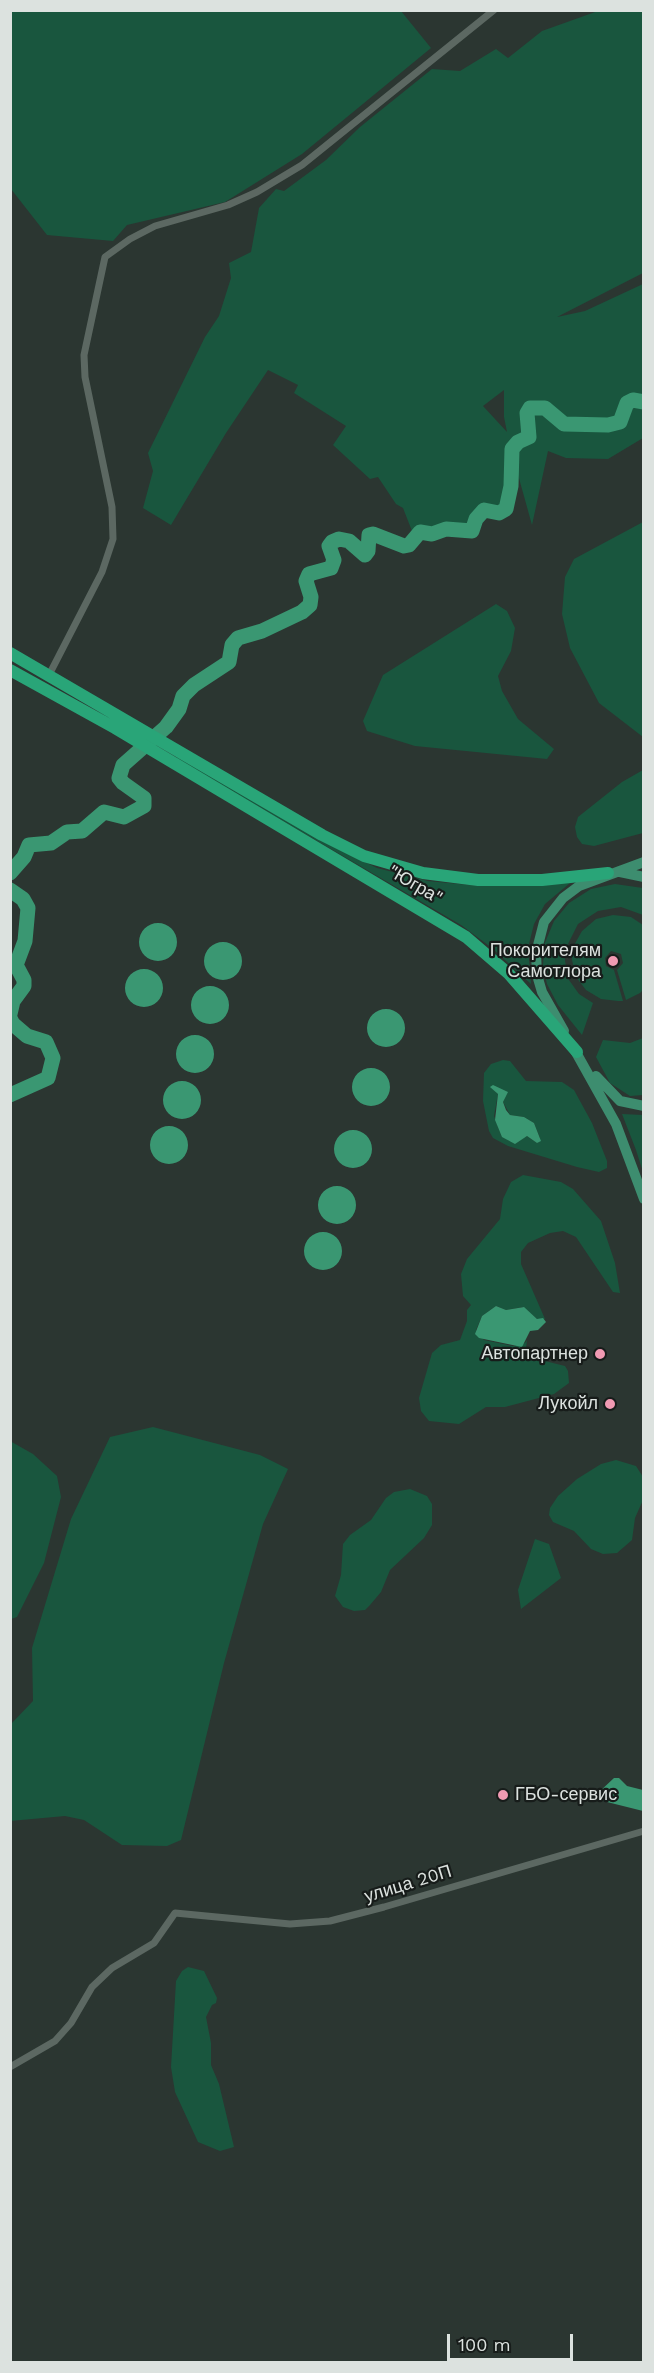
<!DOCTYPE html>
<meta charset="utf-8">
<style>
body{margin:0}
#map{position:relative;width:654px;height:2373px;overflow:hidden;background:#2b3631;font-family:"Work Sans",sans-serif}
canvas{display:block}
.frame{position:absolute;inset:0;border:12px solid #dce2df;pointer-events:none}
.scale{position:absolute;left:447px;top:2334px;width:126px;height:27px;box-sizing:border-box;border:3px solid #dce2df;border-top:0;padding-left:8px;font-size:18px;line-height:21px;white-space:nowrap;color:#dce2df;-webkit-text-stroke:4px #171c1a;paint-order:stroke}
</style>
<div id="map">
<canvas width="654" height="2373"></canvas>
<div class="frame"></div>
<div class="scale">100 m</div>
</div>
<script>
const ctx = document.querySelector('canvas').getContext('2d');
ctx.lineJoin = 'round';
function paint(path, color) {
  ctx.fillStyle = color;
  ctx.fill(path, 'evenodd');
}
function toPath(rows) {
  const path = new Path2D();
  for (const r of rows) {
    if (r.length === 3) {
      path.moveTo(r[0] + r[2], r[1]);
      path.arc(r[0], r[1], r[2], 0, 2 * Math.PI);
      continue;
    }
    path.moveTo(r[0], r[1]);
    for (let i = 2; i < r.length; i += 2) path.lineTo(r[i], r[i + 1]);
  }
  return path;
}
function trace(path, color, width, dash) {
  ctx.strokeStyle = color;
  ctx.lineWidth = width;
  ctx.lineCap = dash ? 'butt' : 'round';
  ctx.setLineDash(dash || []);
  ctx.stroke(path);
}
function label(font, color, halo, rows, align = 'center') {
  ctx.font = font + ' "Work Sans",sans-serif';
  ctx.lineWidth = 4.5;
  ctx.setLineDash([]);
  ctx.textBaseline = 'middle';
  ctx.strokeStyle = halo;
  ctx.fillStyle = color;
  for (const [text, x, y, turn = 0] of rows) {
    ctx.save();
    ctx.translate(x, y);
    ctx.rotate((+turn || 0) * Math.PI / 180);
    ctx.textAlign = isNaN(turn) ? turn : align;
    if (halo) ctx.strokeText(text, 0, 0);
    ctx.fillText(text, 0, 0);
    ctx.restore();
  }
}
const green = toPath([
 [11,10,401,11,431,48,302,154,225,202,127,225,113,241,47,235,11,189],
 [598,11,643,11,643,273,557,317,585,311,643,284,643,438,608,459,566,458,548,451,532,525,510,446,502,507,483,507,477,510,468,526,450,524,412,531,403,508,396,504,378,477,370,479,333,445,346,426,294,393,298,385,268,370,226,433,171,525,143,508,153,471,148,453,205,337,219,316,231,278,229,263,251,252,259,208,276,189,284,191,326,160,360,127,432,69,460,71,496,49,508,58,542,31],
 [504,390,504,417,507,432,483,406],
 [643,522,643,737,599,703,570,648,562,614,565,577,574,559],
 [496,604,507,611,515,628,511,651,498,676,502,691,518,719,554,749,547,759,415,746,367,731,363,721,383,675],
 [178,755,319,839,377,868,428,881,480,886,570,883,545,904,534,924,528,948,531,984,492,948,461,925,177,759],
 [643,770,643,833,594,846,582,844,577,837,575,827,578,817,622,782],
 [615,884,643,888,643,915,621,907,598,911,578,924,566,948,565,961,569,980,579,994,593,1003,582,1035,558,1005,547,984,543,967,544,945,554,921,569,903,591,889],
 [613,915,631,917,643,925,643,990,640,993,626,1000,617,970,623,963,621,954,611,951,605,958,606,966,614,970,623,1001,618,1001,601,999,586,990,576,977,572,960,573,947,582,931,596,919],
 [643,1038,643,1095,630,1096,610,1083,596,1057,603,1040,630,1043],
 [503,1060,510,1061,526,1081,562,1082,574,1090,592,1123,607,1161,607,1168,599,1172,577,1167,508,1146,493,1138,489,1131,483,1101,484,1073,491,1064],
 [491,1087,507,1092,503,1102,510,1115,524,1117,534,1123,540,1138,537,1143,527,1136,509,1141,500,1132,494,1116,498,1094],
 [622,1114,643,1115,643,1172,636,1150],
 [523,1175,561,1182,573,1189,601,1221,615,1263,620,1293,613,1292,576,1237,563,1231,550,1233,528,1243,521,1252,521,1264,545,1319,537,1319,523,1307,506,1310,496,1306,482,1316,476,1330,484,1340,513,1346,525,1343,527,1340,526,1348,545,1361,565,1366,568,1371,569,1383,554,1394,505,1407,486,1407,459,1424,429,1421,421,1411,419,1398,432,1353,441,1345,460,1340,467,1321,467,1310,471,1305,463,1296,461,1274,467,1259,500,1219,503,1199,511,1182],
 [153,1427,260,1455,288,1469,263,1524,224,1663,181,1840,167,1846,122,1845,84,1820,65,1816,10,1821,11,1724,33,1701,32,1648,71,1519,110,1437],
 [10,1441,33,1454,57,1476,61,1497,44,1563,17,1617,11,1619],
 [616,1460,636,1466,643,1477,643,1500,635,1518,632,1540,617,1553,603,1554,591,1549,574,1531,553,1522,549,1515,550,1508,558,1496,577,1479,601,1464],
 [410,1489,427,1496,432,1504,432,1525,424,1538,390,1570,381,1592,370,1605,365,1610,354,1611,343,1607,335,1596,341,1575,343,1544,350,1535,371,1520,386,1498,394,1492],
 [535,1539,549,1544,561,1578,521,1609,518,1590],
 [188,1967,204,1971,217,1998,216,2003,212,2005,206,2017,211,2043,211,2065,219,2084,234,2147,220,2151,198,2142,175,2092,171,2067,176,1981,182,1971]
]);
const water = toPath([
 [158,942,19],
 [223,961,19],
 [144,988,19],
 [210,1005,19],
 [386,1028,19],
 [195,1054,19],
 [371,1087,19],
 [182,1100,19],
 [493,1085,508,1092,503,1102,506,1110,510,1115,524,1117,534,1123,541,1141,537,1143,527,1136,515,1144,502,1137,495,1120,498,1094,490,1087],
 [169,1145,19],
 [353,1149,19],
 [337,1205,19],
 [323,1251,19],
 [496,1306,506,1310,524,1307,537,1319,543,1318,546,1322,538,1330,530,1331,522,1347,479,1338,475,1334,482,1316],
 [614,1778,619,1778,627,1786,643,1790,643,1811,603,1801,599,1792]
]);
const river = toPath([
 [10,873,24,857,29,845,51,843,67,832,82,831,104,812,124,817,144,806,144,798,123,783,119,778,123,765,166,727,179,709,183,696,194,685,229,662,232,645,238,638,262,631,302,612,310,605,311,597,306,581,309,574,331,568,334,560,329,546,332,542,339,539,349,541,365,555,368,551,369,535,373,534,404,546,409,545,420,532,432,534,446,529,472,531,476,519,484,510,499,513,506,509,511,486,512,449,518,442,529,437,527,413,530,408,545,408,564,424,608,425,620,422,627,403,633,400,644,402],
 [10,890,23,899,28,908,25,941,16,965,24,980,24,986,13,1001,10,1014],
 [10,1018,13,1024,27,1036,46,1042,53,1058,48,1078,10,1095]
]);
const street = toPath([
 [49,675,102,572,113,539,112,507,85,377,84,355,105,257,130,239,155,226,228,205,257,192,302,165,494,10],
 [10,2067,55,2041,71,2023,92,1987,112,1968,154,1943,175,1913,290,1924,330,1921,384,1907,644,1831]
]);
const primary = toPath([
 [620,872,644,877],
 [564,1031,542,992,537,975,536,953,544,922,563,898,579,886,644,862],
 [573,1047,616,1124,644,1199],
 [596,1076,620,1101,644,1106]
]);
const highway = toPath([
 [10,653,322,835,364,856,423,873,478,880,542,880,608,873],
 [10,670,115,728,466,937,509,974,577,1052]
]);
const markers = [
 [613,961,6,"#f19ab2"],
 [600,1354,6,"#f19ab2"],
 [610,1404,6,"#f19ab2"],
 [503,1795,6,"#f19ab2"]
];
const streetNames = [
 ["\"Югра\"",415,885,30],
 ["улица 20П",408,1884,-17]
];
const poiNames = [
 ["Покорителям",601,951],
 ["Самотлора",601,972],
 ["Автопартнер",588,1354],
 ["Лукойл",598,1404],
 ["ГБО-сервис",515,1795,"left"]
];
paint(green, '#19563e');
paint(water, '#3a9772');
trace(river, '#3a9772', 15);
trace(street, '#5c6862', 7);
trace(primary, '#3d8d6f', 10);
trace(highway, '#29a578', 12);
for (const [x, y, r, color] of markers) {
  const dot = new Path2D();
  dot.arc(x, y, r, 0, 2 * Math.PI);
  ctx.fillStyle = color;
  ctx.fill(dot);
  trace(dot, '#171c1a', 2);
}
label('18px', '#dce2df', '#171c1a', streetNames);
label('18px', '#dce2df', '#171c1a', poiNames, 'right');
</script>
